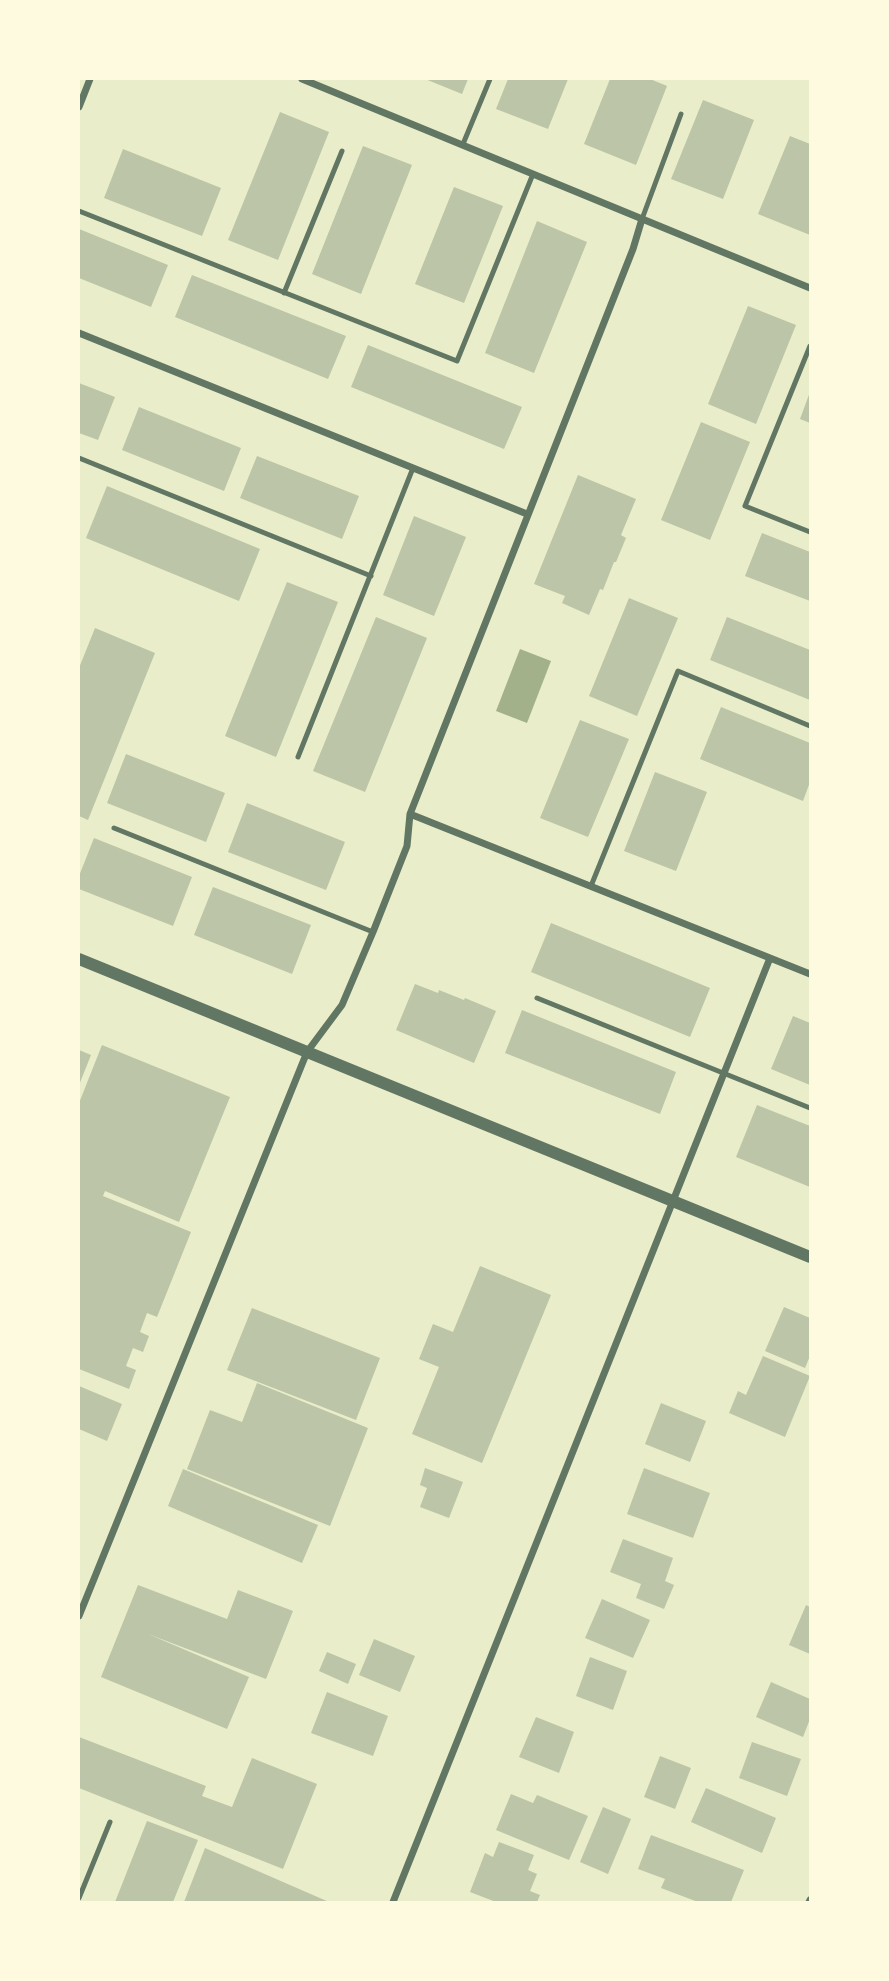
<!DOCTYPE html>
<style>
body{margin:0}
#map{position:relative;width:889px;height:1981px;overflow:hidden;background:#e9edc9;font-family:Lato,sans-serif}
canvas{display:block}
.frame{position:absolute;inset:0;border:80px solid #fefae0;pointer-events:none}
</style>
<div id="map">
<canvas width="889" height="1981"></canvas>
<div class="frame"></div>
</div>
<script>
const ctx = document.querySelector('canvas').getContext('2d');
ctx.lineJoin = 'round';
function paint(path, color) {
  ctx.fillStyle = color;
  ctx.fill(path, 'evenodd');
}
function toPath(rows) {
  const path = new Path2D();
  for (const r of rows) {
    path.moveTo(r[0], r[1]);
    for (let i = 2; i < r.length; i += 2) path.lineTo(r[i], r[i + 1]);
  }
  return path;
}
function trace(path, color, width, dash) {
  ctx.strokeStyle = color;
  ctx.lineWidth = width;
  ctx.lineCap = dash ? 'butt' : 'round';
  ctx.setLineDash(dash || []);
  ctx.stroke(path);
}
const water = toPath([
 [520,649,551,661,527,723,496,711]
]);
const building = toPath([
 [425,79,468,79,462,94],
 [508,79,568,79,548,129,496,109],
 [610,79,650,79,667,86,636,165,584,144],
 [703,100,754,120,723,199,671,179],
 [280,112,329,132,278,260,228,240],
 [790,136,810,144,810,235,758,214],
 [363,146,412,165,361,294,312,274],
 [123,149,221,188,202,236,104,198],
 [454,187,503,206,464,303,415,284],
 [537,221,587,242,534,373,485,353],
 [79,229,168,265,151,307,79,278],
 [192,275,346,336,328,379,175,317],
 [748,306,796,325,756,424,708,404],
 [368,345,522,407,504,449,351,387],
 [79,383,115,397,98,440,79,433],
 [810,392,810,423,800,419],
 [139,407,241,448,224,491,122,450],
 [701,422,750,442,710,540,661,520],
 [257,456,359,496,342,539,240,498],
 [578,475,636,499,621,535,626,538,616,562,614,562,603,590,600,589,589,615,562,603,565,596,534,584],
 [107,486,260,549,239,601,86,538],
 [414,516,466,537,434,616,383,595],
 [762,533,810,552,810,601,745,576],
 [287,582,338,602,276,757,225,736],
 [629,598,678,618,637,716,589,696],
 [376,617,427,638,365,792,313,771],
 [727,617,810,650,810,700,710,660],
 [95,628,155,653,88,820,79,816,79,668],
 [721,707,810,743,810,782,803,801,700,759],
 [580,720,629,739,588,837,540,818],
 [126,754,225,793,206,842,107,803],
 [655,772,707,792,676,871,624,851],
 [247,803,345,842,326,890,228,852],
 [94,838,192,877,173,926,79,889,79,876],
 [213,887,311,925,292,974,194,935],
 [551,923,710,988,690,1037,531,972],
 [415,984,438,993,439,990,464,1000,465,998,496,1011,474,1063,396,1030],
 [522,1010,676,1072,660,1114,505,1053],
 [793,1016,810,1023,810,1085,771,1069],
 [102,1045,230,1097,179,1222,105,1191,103,1196,191,1232,157,1317,147,1313,140,1332,149,1336,143,1352,133,1348,126,1366,136,1370,129,1389,79,1369,79,1103],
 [79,1050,91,1055,79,1085],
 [757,1105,810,1126,810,1187,736,1157],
 [480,1266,551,1295,482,1463,412,1434,439,1367,419,1359,433,1324,453,1332],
 [784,1307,810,1318,810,1356,805,1368,765,1351],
 [252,1308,380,1358,356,1420,227,1370],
 [763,1356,810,1376,785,1437,729,1413,738,1391,746,1395],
 [257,1383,368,1428,330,1526,187,1469,210,1410,242,1422],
 [79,1386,122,1404,107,1441,79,1429],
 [661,1403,706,1421,690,1462,645,1444],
 [425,1468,463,1482,449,1518,420,1507,427,1488,420,1485],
 [644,1468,710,1493,693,1538,627,1514],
 [183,1469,318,1525,302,1563,168,1506],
 [623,1539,673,1558,665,1581,674,1585,664,1609,636,1598,641,1584,610,1572],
 [138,1585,227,1619,238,1590,293,1611,266,1679,148,1634,249,1677,227,1729,101,1677],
 [602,1599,650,1620,633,1658,585,1638],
 [806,1605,810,1607,810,1654,789,1645],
 [374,1639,415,1656,400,1692,359,1675],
 [327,1652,356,1664,348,1684,319,1671],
 [590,1657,627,1671,613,1710,576,1696],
 [771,1682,810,1699,810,1719,803,1737,756,1717],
 [327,1692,388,1716,373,1756,311,1733],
 [536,1717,574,1732,559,1773,519,1757],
 [79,1737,206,1786,202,1796,232,1807,252,1758,317,1784,283,1869,79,1788],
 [752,1742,801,1759,787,1796,739,1778],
 [660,1756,691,1768,675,1809,644,1797],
 [706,1788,776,1818,762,1853,691,1822],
 [511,1794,533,1803,537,1795,588,1816,569,1860,496,1830],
 [603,1807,631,1819,608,1874,580,1862],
 [147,1821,198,1840,173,1902,115,1902],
 [651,1835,744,1870,731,1902,698,1902,661,1888,665,1879,638,1869],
 [499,1842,534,1855,528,1870,537,1874,530,1891,540,1895,537,1902,496,1902,470,1892,485,1853,493,1857],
 [205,1848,329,1902,184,1902]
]);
const service = toPath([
 [463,144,490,79],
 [79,211,457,361,533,174],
 [642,219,681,114],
 [284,293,342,151],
 [810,346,745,506,810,532],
 [79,458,371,576],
 [298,757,413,468],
 [114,828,373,932],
 [591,886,678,671,810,726],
 [537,998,810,1108],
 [79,1898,110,1822]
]);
const minor = toPath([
 [302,79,810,288],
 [79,107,90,79],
 [79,333,527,514],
 [410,814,810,974],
 [79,1616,307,1052,342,1005,373,932,407,846,410,814,633,249,642,219],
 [393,1902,770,958],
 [809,1902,810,1900]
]);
const tertiary = toPath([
 [79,959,810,1257]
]);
paint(water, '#a3b18a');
paint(building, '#bcc5a7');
trace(service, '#617663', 5);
trace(minor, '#617663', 7);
trace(tertiary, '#617663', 12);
</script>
